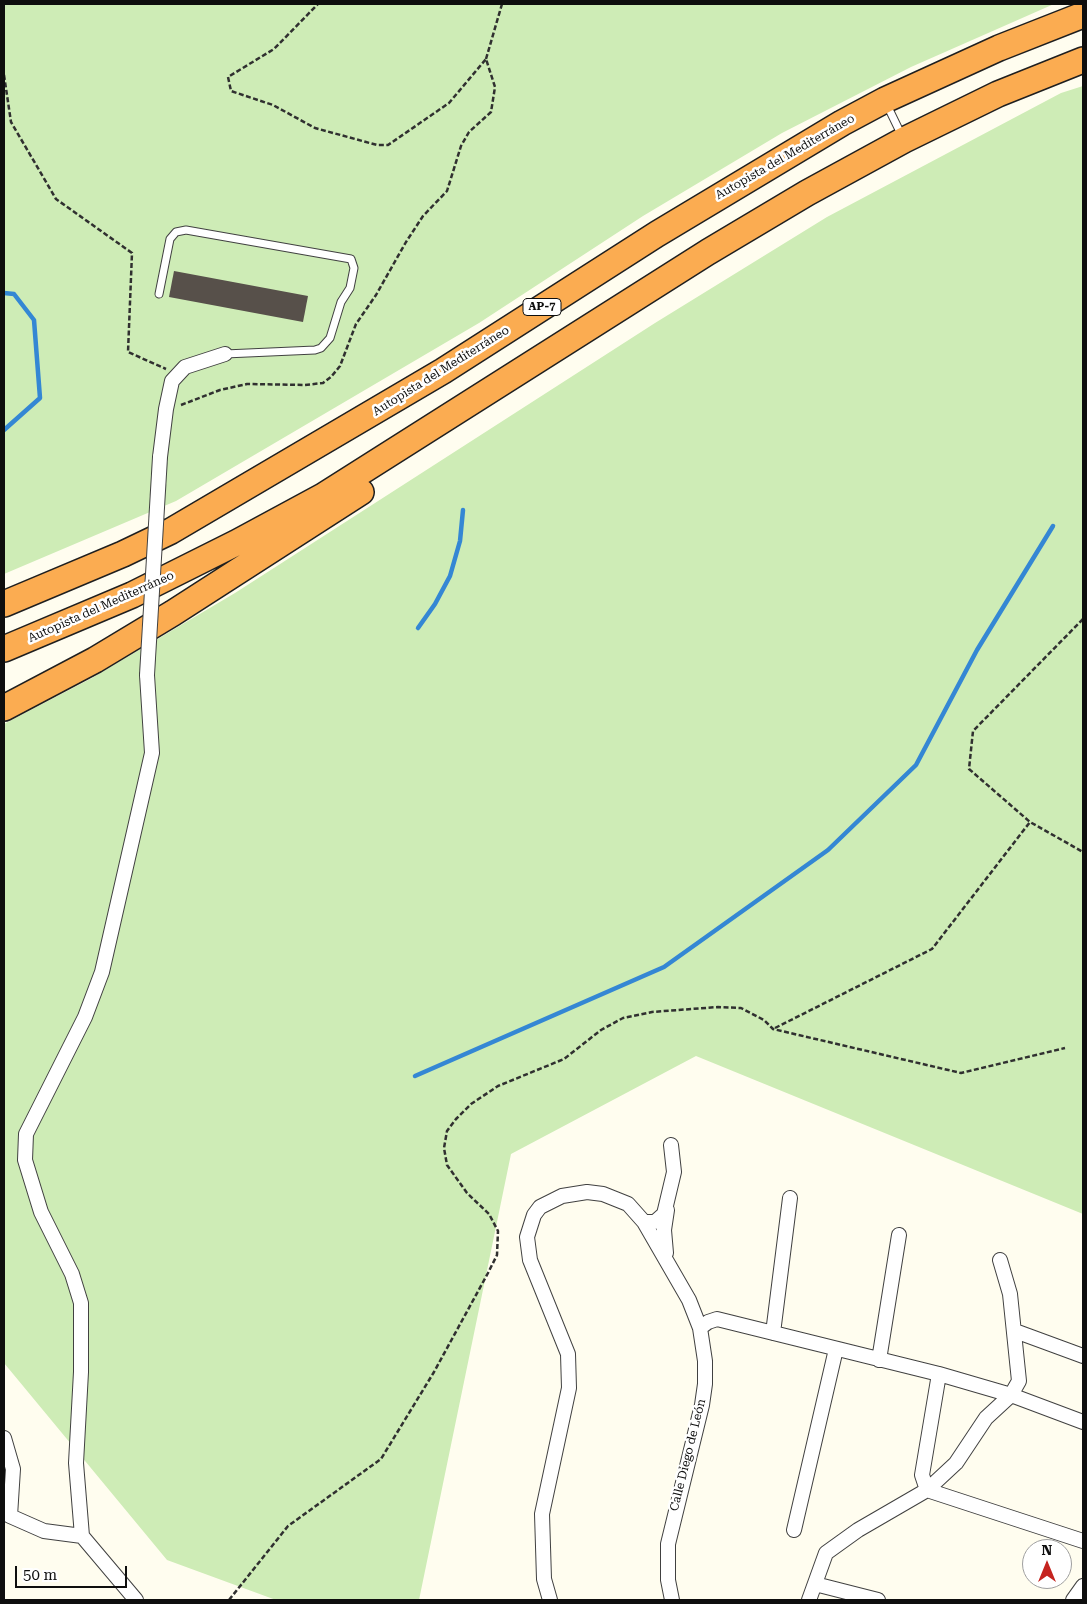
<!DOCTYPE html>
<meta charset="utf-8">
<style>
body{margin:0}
#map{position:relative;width:1087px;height:1604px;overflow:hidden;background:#fffdef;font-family:"Roboto Serif",serif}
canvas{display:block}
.frame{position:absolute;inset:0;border:5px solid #0e0e0e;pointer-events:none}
.north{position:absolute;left:1022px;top:1539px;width:50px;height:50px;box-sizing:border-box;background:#fff;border:1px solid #9f9f9f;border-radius:50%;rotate:0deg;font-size:14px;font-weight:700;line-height:20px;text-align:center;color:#0e0e0e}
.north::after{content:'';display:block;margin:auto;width:18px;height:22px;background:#c5241f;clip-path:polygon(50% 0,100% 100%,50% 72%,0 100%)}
.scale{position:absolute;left:15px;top:1566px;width:112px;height:22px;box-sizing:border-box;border:2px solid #0e0e0e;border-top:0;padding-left:6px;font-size:15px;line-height:18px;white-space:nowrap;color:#0e0e0e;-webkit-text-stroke:4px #fff;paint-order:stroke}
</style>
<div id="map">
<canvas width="1087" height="1604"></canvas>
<div class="frame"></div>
<div class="north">N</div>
<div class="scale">50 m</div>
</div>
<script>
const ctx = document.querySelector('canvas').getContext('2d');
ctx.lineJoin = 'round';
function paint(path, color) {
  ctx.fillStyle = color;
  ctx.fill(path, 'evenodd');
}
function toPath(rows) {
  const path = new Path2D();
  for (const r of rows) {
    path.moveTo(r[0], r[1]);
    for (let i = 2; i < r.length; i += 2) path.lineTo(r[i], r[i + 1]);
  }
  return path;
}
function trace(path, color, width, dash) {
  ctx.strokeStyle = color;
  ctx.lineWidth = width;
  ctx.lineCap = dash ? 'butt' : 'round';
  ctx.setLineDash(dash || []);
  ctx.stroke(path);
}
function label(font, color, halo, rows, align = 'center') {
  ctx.font = font + ' "Roboto Serif",serif';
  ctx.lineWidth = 5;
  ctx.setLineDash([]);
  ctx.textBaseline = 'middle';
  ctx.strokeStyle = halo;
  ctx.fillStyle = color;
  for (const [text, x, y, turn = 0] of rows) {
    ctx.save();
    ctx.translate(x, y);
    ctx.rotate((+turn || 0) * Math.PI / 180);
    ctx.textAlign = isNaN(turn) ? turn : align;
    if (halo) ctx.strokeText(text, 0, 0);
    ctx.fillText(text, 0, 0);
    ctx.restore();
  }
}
const green = toPath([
 [4,4,1054,4,911,67,782,133,643,216,479,323,176,501,4,574],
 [1083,86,1083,1214,696,1056,511,1154,419,1600,276,1600,167,1560,4,1363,4,724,92,678,235,593,655,323,827,217,1061,93]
]);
const stream = toPath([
 [4,293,14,294,34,320,40,398,4,430],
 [418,628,435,604,450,576,460,541,463,510],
 [415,1076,664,967,828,850,916,765,977,650,1053,526]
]);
const building = toPath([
 [174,271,308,296,303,322,169,297]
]);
const path = toPath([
 [486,59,502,4],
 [4,75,11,122,56,199,132,253,128,352,166,369],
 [181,405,220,390,247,384,305,385,323,383,331,377,340,366,356,324,376,295,406,242,423,216,447,191,461,146,469,132,491,112,495,87,486,59,449,103,388,145,377,145,315,128,273,105,231,91,228,77,274,49,318,4],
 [1083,619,973,731,969,769,1030,822,1083,852],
 [775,1028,932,949,1030,822],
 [229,1600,288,1526,381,1459,434,1372,488,1273,497,1255,498,1231,489,1214,467,1193,447,1165,444,1148,447,1131,456,1119,471,1104,498,1086,564,1059,601,1030,623,1018,652,1012,718,1007,741,1008,764,1020,773,1029,961,1073,1065,1048]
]);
const lane = toPath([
 [886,103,902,136],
 [159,294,170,239,176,232,186,230,351,259,354,268,350,288,341,302,330,338,321,348,315,350,225,354]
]);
const street = toPath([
 [160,457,166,409,172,381,185,367,225,354],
 [644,1222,655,1222,664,1214,674,1172,671,1145],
 [666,1253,664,1230,667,1210],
 [700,1328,708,1322,717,1319,939,1374,1011,1395,1083,1422],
 [1015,1331,1083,1356],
 [773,1333,790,1198],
 [879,1360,899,1235],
 [939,1374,922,1475,927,1490,1083,1541],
 [4,1438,13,1469,10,1516,44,1531,82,1536,136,1600],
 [794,1530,836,1349],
 [82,1536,76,1463,81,1372,81,1303,72,1274,41,1212,25,1160,26,1134,85,1017,102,972,152,753,147,675],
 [815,1584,878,1600],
 [550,1600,544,1579,542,1514,569,1388,568,1354,530,1260,527,1237,534,1215,540,1207,562,1196,587,1192,603,1194,628,1204,644,1222,689,1300,700,1328,705,1361,705,1384,702,1405,668,1544,668,1580,672,1600],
 [809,1600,826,1553,858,1530,927,1490,956,1463,986,1418,1011,1395,1019,1381,1010,1294,1000,1260],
 [1073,1600,1083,1586]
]);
const highway = toPath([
 [4,604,123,554,171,531,443,371,657,234,842,123,885,100,999,48,1083,15],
 [4,649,132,595,236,543,323,496,708,252,807,193,904,140,998,94,1083,60],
 [4,708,95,660,173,613,361,492]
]);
const streetBridge = toPath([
 [147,675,160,457]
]);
const shields = [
 [542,307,38]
];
const shieldNames = [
 ["AP-7",542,307]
];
const streetNames = [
 ["Autopista del Mediterráneo",785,157,-30],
 ["Autopista del Mediterráneo",441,371,-32],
 ["Autopista del Mediterráneo",101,607,-24],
 ["Calle Diego de León",688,1455,-76]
];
paint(green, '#ceecb6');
trace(stream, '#3487d4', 4.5);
paint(building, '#57504a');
trace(lane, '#414141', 9);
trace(street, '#414141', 16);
trace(highway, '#1f1f1f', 28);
trace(path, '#303030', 2.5, [5, 2.5]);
trace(lane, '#fff', 7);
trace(street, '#fff', 14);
trace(highway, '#fbac51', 25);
trace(streetBridge, '#414141', 16, []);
trace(streetBridge, '#fff', 14);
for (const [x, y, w] of shields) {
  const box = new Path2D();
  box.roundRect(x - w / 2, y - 8.5, w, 17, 4);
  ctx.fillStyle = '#fff';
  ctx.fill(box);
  trace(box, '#0e0e0e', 1);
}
label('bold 11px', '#0e0e0e', null, shieldNames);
label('12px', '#0e0e0e', '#fff', streetNames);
</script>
